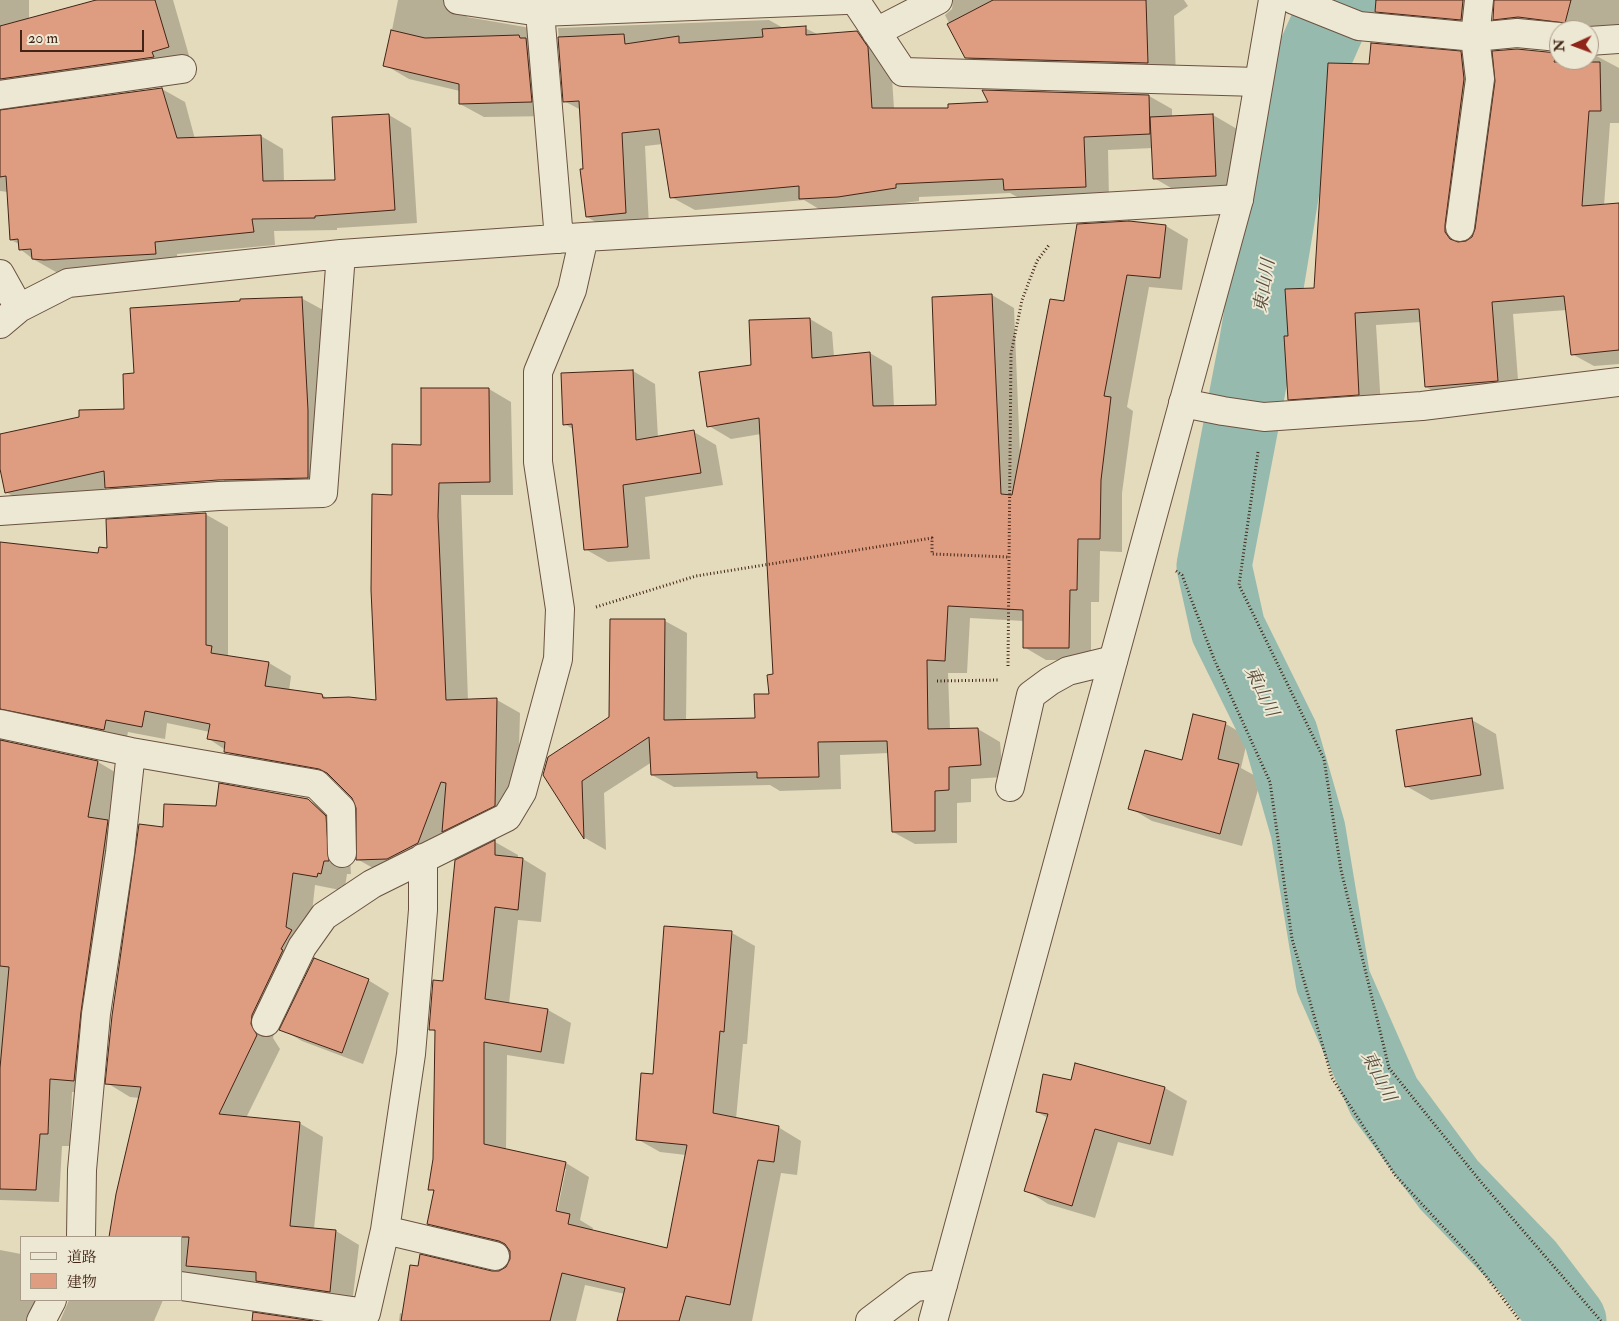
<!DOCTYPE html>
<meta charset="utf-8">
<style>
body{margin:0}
#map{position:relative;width:1619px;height:1321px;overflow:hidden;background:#e4dbbc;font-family:"IM FELL Double Pica","Noto Serif JP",serif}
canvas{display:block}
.legend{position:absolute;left:20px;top:1236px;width:162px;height:65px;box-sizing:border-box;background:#ede8d3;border:1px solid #a99a87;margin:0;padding:6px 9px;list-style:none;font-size:15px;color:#422416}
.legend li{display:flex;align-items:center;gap:10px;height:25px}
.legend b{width:25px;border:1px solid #a99a87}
.north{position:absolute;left:1549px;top:20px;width:50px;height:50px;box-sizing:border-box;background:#ede8d3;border:1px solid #a99a87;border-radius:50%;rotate:268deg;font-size:14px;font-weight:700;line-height:20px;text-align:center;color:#422416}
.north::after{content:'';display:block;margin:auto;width:18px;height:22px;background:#8f2418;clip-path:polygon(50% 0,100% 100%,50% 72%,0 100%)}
.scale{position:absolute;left:20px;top:30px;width:124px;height:22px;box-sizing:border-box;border:2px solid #422416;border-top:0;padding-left:6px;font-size:15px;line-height:18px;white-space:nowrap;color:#422416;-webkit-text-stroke:4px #ede8d3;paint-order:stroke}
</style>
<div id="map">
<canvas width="1619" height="1321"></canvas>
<ul class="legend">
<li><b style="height:6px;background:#ede8d3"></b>道路</li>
<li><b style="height:14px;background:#de9c81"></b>建物</li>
</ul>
<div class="north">N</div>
<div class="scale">20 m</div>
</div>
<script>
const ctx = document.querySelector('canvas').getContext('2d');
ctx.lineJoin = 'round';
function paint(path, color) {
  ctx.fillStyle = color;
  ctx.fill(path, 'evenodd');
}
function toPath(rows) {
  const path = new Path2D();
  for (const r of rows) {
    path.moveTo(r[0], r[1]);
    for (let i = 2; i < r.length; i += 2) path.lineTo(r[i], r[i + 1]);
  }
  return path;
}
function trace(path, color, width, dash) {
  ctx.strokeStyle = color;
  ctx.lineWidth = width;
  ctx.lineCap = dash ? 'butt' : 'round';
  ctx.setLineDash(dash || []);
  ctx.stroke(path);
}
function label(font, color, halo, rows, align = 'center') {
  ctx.font = font + ' "IM FELL Double Pica","Noto Serif JP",serif';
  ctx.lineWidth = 4;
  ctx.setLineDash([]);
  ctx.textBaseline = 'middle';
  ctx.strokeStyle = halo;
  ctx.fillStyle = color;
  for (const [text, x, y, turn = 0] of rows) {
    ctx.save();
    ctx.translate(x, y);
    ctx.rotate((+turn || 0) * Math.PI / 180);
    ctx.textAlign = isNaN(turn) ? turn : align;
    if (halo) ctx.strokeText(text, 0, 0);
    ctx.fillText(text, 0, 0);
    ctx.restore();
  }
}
const shadow = toPath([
 [0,0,29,0,29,20,102,0,173,0,190,59,7,103,6,111,162,89,185,102,195,139,261,136,283,149,284,182,336,181,389,115,411,128,417,223,337,228,337,230,274,231,275,245,177,254,178,267,56,272,33,259,20,249,19,244,11,240,8,192,0,191],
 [398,0,475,0,466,11,467,17,525,27,549,41,555,116,484,117,460,104,460,91,409,79,385,65],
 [953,0,1184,0,1188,6,1174,16,1176,79,995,74,966,57,945,15,952,9],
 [1377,0,1494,0,1489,4,1484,33,1399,25,1376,11],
 [1494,0,1619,0,1619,38,1589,30,1517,32,1494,19],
 [769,20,785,29,805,28,819,35,857,32,881,46,891,62,894,109,949,109,1149,96,1172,109,1172,117,1213,115,1237,129,1240,189,1178,192,1154,178,1153,148,1108,150,1109,200,1028,203,1010,193,919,197,919,201,863,209,824,212,804,200,695,210,671,197,663,144,645,146,649,226,610,230,587,217,581,110,564,101,558,28],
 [1517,50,1559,54,1559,60,1589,60,1589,52,1619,68,1619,123,1610,123,1604,206,1619,204,1619,364,1594,366,1572,354,1567,310,1513,314,1519,393,1448,399,1426,387,1421,322,1376,325,1381,407,1311,412,1289,399,1289,337,1315,289,1370,65,1461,53,1483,65,1467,243,1474,237],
 [1129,222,1166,226,1188,239,1182,290,1149,287,1127,407,1133,411,1122,493,1122,552,1100,551,1099,602,1091,602,1091,660,1046,660,1024,647,1024,621,970,618,967,673,948,673,950,730,978,729,1000,742,1003,777,971,779,971,802,957,803,957,843,915,844,893,832,889,753,840,755,841,789,780,791,770,785,674,787,652,775,652,762,604,793,606,850,585,838,544,774,611,718,665,621,687,633,686,721,756,719,770,695,774,675,761,434,731,439,709,426,753,366,810,319,832,332,834,357,870,353,892,366,894,407,938,406,992,295,1014,308,1020,455,1065,303],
 [301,298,325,311,332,491,130,501,108,488,30,506,6,492,0,463,0,435,125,410,135,374],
 [224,479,224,481,128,488,128,485],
 [633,371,655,384,658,438,694,432,716,445,723,485,645,497,650,559,608,562,585,549,574,430,565,424],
 [489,389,511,402,513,495,461,495,468,701,497,700,520,713,517,818,380,872,357,859,358,808,353,797,336,780,248,765,209,739,210,732,167,723,165,739,128,732,126,742,7,735,7,743,98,762,120,775,97,1094,72,1092,70,1146,62,1146,59,1202,0,1200,0,543,99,554,205,514,228,527,228,657,269,663,291,676,289,691,322,695,329,699,377,702,393,496,423,446],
 [1472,720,1496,734,1504,789,1431,800,1406,786],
 [1226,724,1248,737,1241,768,1261,779,1242,846,1152,821,1130,808],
 [308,800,332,813,348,830,351,874,347,874,345,887,341,886,340,890,315,885,309,941,275,1029,273,1038,280,1049,246,1118,299,1123,323,1137,314,1229,336,1231,359,1245,352,1304,280,1294,262,1283,181,1275,181,1237,111,1237,117,1194,140,1098,130,1097,107,1083,164,828,217,807],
 [495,842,518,855,518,859,523,859,546,873,541,922,518,920,509,1004,548,1010,571,1023,564,1064,507,1055,506,1150,566,1163,589,1177,580,1220,593,1228,592,1231,668,1249,686,1155,660,1152,637,1139,654,1075,732,933,755,946,747,1044,743,1044,736,1119,778,1127,801,1141,797,1175,781,1173,752,1321,619,1321,625,1294,585,1285,576,1321,399,1321,400,1313,403,1314,492,1272,499,1272,507,1268,512,1259,511,1251,451,1237,428,1223,435,1192,430,1189,434,1159,436,1032,430,1029,444,982,456,861],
 [564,1169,566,1169,556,1217,553,1217],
 [368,980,389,993,363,1064,302,1041,281,1029],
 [1072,1081,1165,1088,1187,1101,1173,1156,1118,1142,1095,1218,1048,1204,1026,1190,1048,1118,1037,1112],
 [0,1250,21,1254,21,1300,67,1300,54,1321,0,1321],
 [69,1300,163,1300,154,1321,60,1321]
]);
const river = toPath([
 [1339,0,1298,93,1256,347,1214,566,1228,629,1281,736,1308,830,1333,981,1384,1097,1449,1185,1527,1266,1569,1321]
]);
const building = toPath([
 [96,0,155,0,169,47,152,52,154,57,0,79,0,26,96,0],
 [993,0,1146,0,1148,63,965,58,947,24,993,0],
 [1376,0,1463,0,1461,20,1375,12,1376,0],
 [1494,0,1571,0,1565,23,1518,17,1493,20,1494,0],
 [806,26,806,35,857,31,868,47,872,108,948,108,948,104,988,102,982,90,1149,95,1150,134,1084,137,1086,187,1004,190,1003,179,896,184,896,188,838,197,799,199,799,186,670,198,659,129,622,133,626,213,586,217,580,169,583,169,579,101,563,102,558,37,624,34,625,44,679,36,679,43,763,37,762,29,806,26],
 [391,30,425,38,519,35,520,38,526,38,532,102,459,104,459,84,383,66,391,30],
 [1371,43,1461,51,1464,79,1445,225,1445,232,1450,239,1458,242,1466,241,1472,237,1475,229,1495,81,1492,51,1517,49,1557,53,1554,62,1600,62,1601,111,1589,111,1582,206,1619,203,1619,350,1571,355,1564,296,1492,302,1498,381,1425,387,1419,309,1355,313,1359,395,1288,400,1284,336,1288,336,1285,289,1314,288,1328,63,1369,64,1371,43],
 [162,88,177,138,261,135,263,181,335,180,332,117,389,114,395,210,315,216,315,218,252,219,254,232,155,242,156,254,44,260,32,259,31,249,19,250,18,239,10,240,6,176,0,177,0,110,162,88],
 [1213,114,1216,176,1153,179,1150,117,1213,114],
 [1129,221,1166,225,1160,278,1127,275,1104,396,1111,397,1101,480,1100,539,1078,539,1077,590,1070,590,1069,648,1023,648,1023,610,948,606,945,661,927,660,928,729,978,728,981,765,949,767,949,790,935,791,935,831,892,832,887,741,818,742,819,777,757,778,757,772,651,775,649,737,582,781,584,839,543,775,548,757,609,717,610,619,665,619,664,720,755,718,754,694,769,694,767,675,773,674,759,418,707,427,699,372,751,365,749,320,810,318,812,358,870,352,873,406,936,405,932,297,992,294,1001,494,1012,495,1050,299,1064,301,1077,224,1129,221],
 [302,297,308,410,308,478,218,480,105,488,104,471,5,493,0,469,0,434,79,417,79,410,124,409,123,374,134,373,130,308,240,301,240,299,302,297],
 [633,370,636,440,694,430,701,473,623,485,628,547,584,550,572,424,563,425,561,373,633,370],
 [421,388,489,388,490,482,439,483,438,516,446,700,497,698,495,806,442,832,446,783,441,782,418,843,387,859,356,860,356,808,352,798,327,773,319,769,224,752,225,742,207,739,210,724,145,711,142,727,106,720,104,730,0,709,0,542,98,553,99,547,107,548,106,519,206,513,206,645,212,646,211,653,269,662,265,686,322,694,323,698,349,697,376,700,371,590,372,494,392,495,392,444,421,445,421,388],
 [1193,714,1226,722,1218,759,1239,764,1220,834,1128,809,1145,750,1182,760,1193,714],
 [1472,718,1481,775,1405,787,1396,730,1472,718],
 [0,740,98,761,88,817,108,820,81,1012,74,1081,50,1079,48,1134,40,1134,36,1190,0,1189,0,1068,9,967,0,966,0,740],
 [219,783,308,799,326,816,329,861,324,861,321,874,318,873,317,877,293,873,286,927,292,930,281,949,283,950,252,1015,251,1024,257,1035,219,1114,300,1122,290,1226,336,1230,330,1292,256,1281,256,1272,186,1266,189,1237,109,1237,116,1194,141,1087,105,1084,112,1016,139,824,163,827,164,804,216,806,219,783],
 [495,840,495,855,523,858,518,910,495,907,485,999,548,1009,541,1052,484,1042,484,1144,566,1162,556,1211,570,1214,568,1224,667,1248,687,1145,636,1140,641,1073,653,1074,664,926,732,931,724,1032,720,1031,713,1113,779,1126,774,1162,758,1160,730,1305,686,1296,679,1321,617,1321,625,1288,562,1273,550,1321,401,1321,410,1265,418,1266,420,1254,492,1271,499,1271,506,1267,510,1259,510,1251,505,1244,499,1241,427,1224,434,1190,428,1190,433,1159,435,1030,429,1030,433,980,443,981,455,860,495,840],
 [314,958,369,979,342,1053,279,1030,314,958],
 [1075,1063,1165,1087,1150,1144,1095,1129,1072,1206,1024,1191,1048,1114,1036,1112,1043,1074,1071,1080,1075,1063],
 [253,1312,313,1321,252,1321,253,1312]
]);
const path = toPath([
 [1258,452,1239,585,1324,759,1341,870,1389,1068,1481,1182,1601,1321],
 [1176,571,1182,575,1214,659,1270,782,1292,939,1332,1078,1395,1175,1473,1259,1520,1321],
 [596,607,696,576,932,538,932,554,1009,557],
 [1008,666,1011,354,1022,300,1037,261,1049,245],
 [937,681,999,680]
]);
const minor = toPath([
 [458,0,540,12,846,0],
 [855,0,903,72,1258,82],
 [1294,0,1359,26,1475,37,1517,33,1559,37],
 [540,12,559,239],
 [876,32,938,0],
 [1589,41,1619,39],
 [0,95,182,69],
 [1460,227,1480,79,1475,37,1479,0],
 [0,274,19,308],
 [0,324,19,308,68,283,341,254,584,237,1239,199],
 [1183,403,1223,411,1264,417,1422,406,1619,382],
 [0,511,219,496,323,493,341,254],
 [0,724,131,752,316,784,341,809,342,853],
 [1010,787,1031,695,1050,681,1068,671,1113,660],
 [266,1022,302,947,324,916,372,884,507,817,522,792,558,659,560,609,538,462,538,372,572,290,584,237],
 [385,1230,495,1256],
 [81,1237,82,1170,96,1014,120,853,131,752],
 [181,1286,366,1313,385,1230,411,1054,423,910,423,858],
 [41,1321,52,1300],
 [870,1321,915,1287,943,1284]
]);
const tertiary = toPath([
 [933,1321,1239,199,1273,0]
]);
const waterNames = [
 ["東山川",1266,286,-81],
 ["東山川",1260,692,64],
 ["東山川",1377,1077,63]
];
paint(shadow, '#0003');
trace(river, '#96bbae', 75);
paint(building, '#de9c81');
trace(building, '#422416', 1);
trace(minor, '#6a5240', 30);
trace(tertiary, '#6a5240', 30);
trace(path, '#422416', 3, [1, 2.5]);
trace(minor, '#ede8d3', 28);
trace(tertiary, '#ede8d3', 28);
label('italic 18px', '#574a3c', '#ede8d3', waterNames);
</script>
